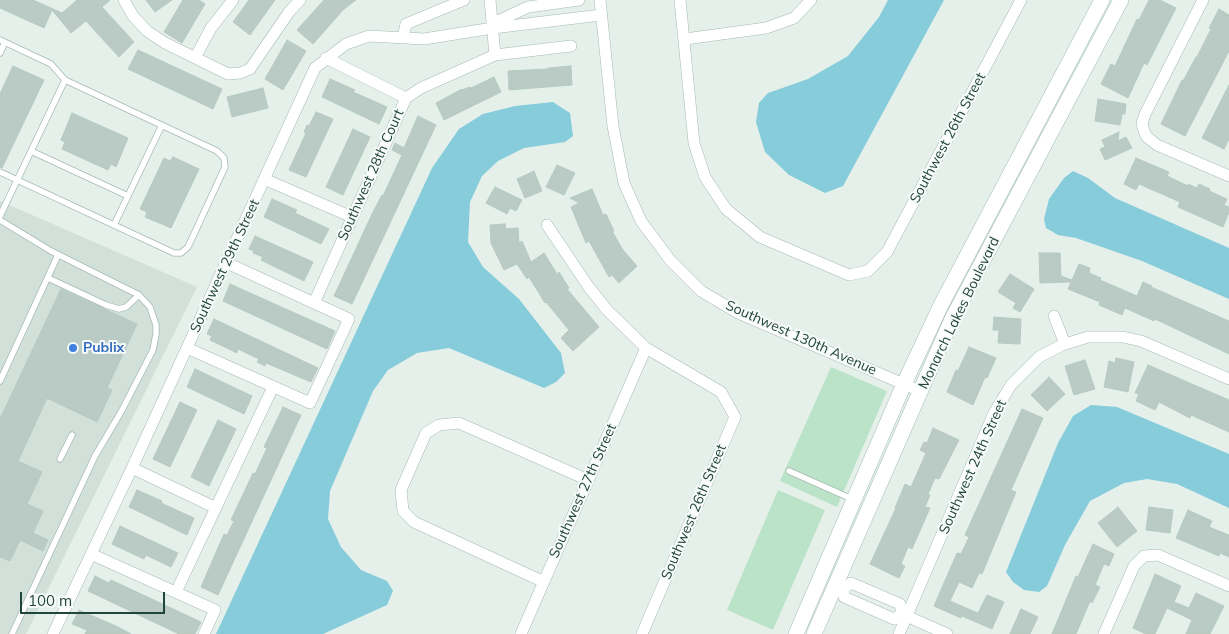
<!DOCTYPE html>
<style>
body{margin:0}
#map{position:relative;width:1229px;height:634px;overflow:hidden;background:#e5f0eb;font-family:Mulish,sans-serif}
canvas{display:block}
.scale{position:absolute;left:20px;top:592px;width:145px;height:22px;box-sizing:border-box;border:2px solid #21443c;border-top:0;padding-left:6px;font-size:15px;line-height:18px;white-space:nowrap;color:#21443c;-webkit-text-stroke:4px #f6fbf9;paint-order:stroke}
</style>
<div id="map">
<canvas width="1229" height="634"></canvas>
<div class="scale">100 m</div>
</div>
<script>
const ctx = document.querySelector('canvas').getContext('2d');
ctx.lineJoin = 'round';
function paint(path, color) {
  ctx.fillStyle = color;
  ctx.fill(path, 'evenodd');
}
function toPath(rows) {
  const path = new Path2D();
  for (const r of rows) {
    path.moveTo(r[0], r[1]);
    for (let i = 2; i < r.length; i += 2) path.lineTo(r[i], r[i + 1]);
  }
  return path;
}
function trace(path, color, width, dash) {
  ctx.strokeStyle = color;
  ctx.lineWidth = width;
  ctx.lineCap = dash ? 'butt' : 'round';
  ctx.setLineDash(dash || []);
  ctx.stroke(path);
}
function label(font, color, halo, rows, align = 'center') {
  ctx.font = font + ' Mulish,sans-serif';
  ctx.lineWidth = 4;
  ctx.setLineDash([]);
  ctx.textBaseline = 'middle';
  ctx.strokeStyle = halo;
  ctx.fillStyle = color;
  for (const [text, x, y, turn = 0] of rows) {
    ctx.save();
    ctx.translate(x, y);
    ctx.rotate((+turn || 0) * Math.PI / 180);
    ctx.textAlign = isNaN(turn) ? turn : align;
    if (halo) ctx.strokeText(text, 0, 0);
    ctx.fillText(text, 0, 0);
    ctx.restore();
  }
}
const built = toPath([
 [0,201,197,287,26,634,0,634]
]);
const green = toPath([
 [831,367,887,391,837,507,780,481],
 [778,490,825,510,773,630,727,610]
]);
const water = toPath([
 [888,0,944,0,843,186,825,193,789,175,765,152,756,122,759,103,768,93,808,79,848,56,879,17],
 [553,102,570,113,573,136,565,142,524,148,498,161,482,176,470,202,468,242,483,267,519,299,561,353,565,373,556,382,544,388,449,348,417,353,388,370,373,391,330,491,328,519,341,547,361,570,387,581,393,591,387,605,323,634,216,634,432,168,459,129,483,114,515,106],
 [1073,171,1088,178,1115,198,1229,248,1229,299,1142,261,1076,238,1058,235,1046,228,1044,219,1049,199,1064,178],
 [1091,405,1117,407,1229,454,1229,508,1177,484,1147,479,1124,483,1090,501,1065,545,1047,586,1039,592,1024,590,1013,582,1006,572,1058,443,1073,416]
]);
const building = toPath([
 [0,0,33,0,62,13,77,0,110,0,102,7,134,42,119,57,86,21,71,33,52,10,44,28,0,8,0,0],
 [146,0,172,0,155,12,146,0],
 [183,0,199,0,205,4,182,43,164,32,183,0],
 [249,0,275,0,250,35,233,22,249,0],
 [324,0,356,0,343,10,313,44,297,30,324,0],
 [1149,0,1160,0,1176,8,1147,65,1144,63,1128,98,1101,84,1111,64,1115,66,1137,19,1139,20,1149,0],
 [1219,9,1229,15,1229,51,1185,136,1161,124,1182,80,1183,81,1196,57,1197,57,1211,29,1209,28,1219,9],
 [287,40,306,51,283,90,265,79,287,40],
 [138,50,222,89,213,109,128,69,138,50],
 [13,66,44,80,2,168,0,167,0,94,13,66],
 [571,66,572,85,509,90,508,71,548,69,548,68,571,66],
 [494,77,501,92,444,120,436,103,462,89,462,90,470,87,471,88,494,77],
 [330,79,355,90,353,92,387,107,379,124,322,97,330,79],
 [1229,85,1229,139,1224,149,1202,138,1229,85],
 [263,88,268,108,232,117,227,97,263,88],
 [1098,99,1126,104,1125,114,1122,114,1120,125,1095,121,1098,99],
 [316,112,333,119,306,177,289,170,306,133,304,132,307,125,309,126,316,112],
 [72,113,128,138,116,167,111,164,108,170,62,149,65,142,61,140,72,113],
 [418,116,436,125,352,304,334,296,373,212,382,195,383,196,402,155,392,150,395,143,404,148,418,116],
 [353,129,370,137,343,195,326,187,353,129],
 [1119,132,1118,141,1126,137,1132,148,1105,160,1100,149,1105,147,1102,140,1119,132],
 [173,157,199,169,171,228,145,217,147,212,140,209,164,158,170,161,173,157],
 [1136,158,1169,172,1167,176,1188,186,1188,184,1197,188,1199,184,1210,189,1209,191,1227,199,1224,205,1229,207,1229,212,1223,227,1178,207,1180,202,1139,184,1136,190,1124,184,1136,158],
 [557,165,575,173,564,195,546,187,557,165],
 [534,171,542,191,525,198,517,179,534,171],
 [495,187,522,200,516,211,510,208,507,214,486,203,495,187],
 [592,189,603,215,606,214,614,231,612,231,623,250,637,266,619,283,612,275,609,277,589,241,586,243,571,207,579,203,570,198,592,189],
 [272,199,297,210,295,213,329,229,321,244,264,217,272,199],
 [505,224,506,229,518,228,519,243,522,241,531,262,544,253,557,274,559,272,569,288,567,289,599,327,573,351,561,338,569,330,546,302,545,303,529,277,527,279,517,264,504,270,491,243,490,225,505,224],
 [255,236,313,262,304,281,261,260,263,257,253,253,254,251,249,249,255,236],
 [1039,253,1060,253,1061,276,1072,280,1079,264,1090,268,1089,273,1101,278,1100,280,1137,296,1143,282,1152,286,1151,287,1229,321,1229,354,1155,319,1154,321,1125,308,1122,315,1099,305,1100,302,1068,289,1071,282,1040,283,1039,253],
 [1010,274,1034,289,1020,312,1013,308,1016,303,998,292,1010,274],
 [230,284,335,331,327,349,223,301,230,284],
 [61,289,137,324,107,388,112,390,97,422,47,398,18,461,42,472,27,504,43,511,33,533,48,540,43,551,20,540,10,561,0,557,0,419,61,289],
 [994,317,1021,319,1020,344,998,343,999,330,993,330,994,317],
 [214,319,318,368,311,382,266,363,265,366,257,362,259,359,238,349,237,353,210,340,212,336,207,334,214,319],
 [969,347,996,358,987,378,985,377,973,405,947,392,956,370,958,371,969,347],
 [1116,358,1134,362,1128,392,1104,387,1109,361,1115,363,1116,358],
 [1085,360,1095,389,1074,395,1065,366,1085,360],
 [1148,365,1229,400,1229,432,1191,415,1190,418,1159,402,1155,410,1136,401,1139,394,1135,393,1148,365],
 [195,369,252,396,244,414,187,387,195,369],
 [1049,377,1065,394,1047,411,1031,395,1049,377],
 [180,402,197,410,170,467,153,459,180,402],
 [283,407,301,415,218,595,201,587,224,534,227,535,234,521,231,520,253,473,255,474,267,448,264,447,283,407],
 [1022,409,1043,418,1011,490,1016,492,982,574,979,573,972,588,959,582,950,601,978,613,987,595,1004,602,992,629,962,616,961,618,934,606,957,553,961,554,969,537,965,535,1022,409],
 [218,420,236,429,209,486,191,477,218,420],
 [933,428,959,440,939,479,935,478,928,494,930,495,925,507,930,508,912,549,908,547,901,564,905,566,899,578,870,564,896,508,895,508,905,484,911,487,926,453,920,450,924,442,927,443,933,428],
 [137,490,162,501,161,503,194,518,187,535,129,507,137,490],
 [1118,507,1137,531,1117,547,1098,523,1118,507],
 [1149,507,1173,510,1170,533,1146,530,1149,507],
 [1188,510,1212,521,1209,527,1229,535,1229,557,1220,553,1219,556,1176,538,1188,510],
 [120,526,178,553,171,567,146,555,144,559,112,544,120,526],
 [1093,544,1114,554,1109,566,1104,564,1095,585,1100,587,1092,603,1090,601,1076,634,1052,634,1076,576,1078,577,1093,544],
 [1155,574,1181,586,1174,602,1189,608,1196,593,1224,606,1210,634,1186,634,1192,620,1167,608,1155,634,1146,634,1133,628,1155,574],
 [95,576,109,583,111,580,201,622,195,634,179,634,88,591,95,576],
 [1021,609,1038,617,1030,634,1010,634,1021,609],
 [79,610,118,627,131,634,85,634,87,630,72,624,79,610]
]);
const lane = toPath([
 [0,40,51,64,65,80,217,151,224,158,225,167,188,247,181,253,174,253,0,172],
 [0,53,5,42],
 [31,151,128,196],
 [0,216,65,80],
 [0,220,51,251,139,295,150,307,156,325,156,334,153,350,121,412,95,456,12,634],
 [114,225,162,125],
 [48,278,106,305,119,309,126,307,139,295],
 [0,381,58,255],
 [60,459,72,435],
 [789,471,852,499]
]);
const street = toPath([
 [124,0,133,16,147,31,165,43,228,74,240,73,250,69,289,12,300,0],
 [490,0,495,55],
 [600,0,613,126,624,183,641,221,670,260,701,291,738,313,920,391],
 [680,0,694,143,705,177,726,209,760,237,849,275,868,271,887,252,1021,0],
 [1203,0,1145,114,1142,123,1144,131,1147,137,1157,145,1229,176],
 [493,28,498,21,528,7,579,0],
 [403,38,406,24,464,0],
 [685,39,766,28,794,18,811,0],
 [195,58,211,28,233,0],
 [326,58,406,98],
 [264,179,352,217],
 [547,225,588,286,607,310,646,348,721,392,735,417,642,634],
 [314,303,406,98,421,88,495,55,571,46],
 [1054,316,1065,344],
 [187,348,310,403,349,319,227,263],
 [132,468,216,508],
 [91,554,215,610,204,634],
 [544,582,414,522,403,511,401,490,426,433,439,425,459,423,588,480],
 [851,583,900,604,902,614,894,619,844,597,843,589,851,583],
 [176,592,273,387],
 [902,614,947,634],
 [53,634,132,468,315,68,346,44,369,36,424,39,493,28,601,15],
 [521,634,646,348],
 [899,634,994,413,1011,385,1039,357,1062,345,1088,337,1123,337,1141,341,1229,379],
 [1104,634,1134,566,1144,556,1158,555,1229,586]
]);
const secondary = toPath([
 [796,634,904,384,941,305,1102,0],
 [814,634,952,319,1121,0]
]);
const markers = [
 [73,348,5,"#3f7fe0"]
];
const streetNames = [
 ["Southwest 26th Street",948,138,-62],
 ["Southwest 28th Court",371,175,-66],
 ["Southwest 29th Street",225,266,-65],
 ["Monarch Lakes Boulevard",959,313,-64],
 ["Southwest 130th Avenue",801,338,24],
 ["Southwest 24th Street",973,467,-66],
 ["Southwest 27th Street",583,491,-66],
 ["Southwest 26th Street",694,512,-67]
];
const shopNames = [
 ["Publix",83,348]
];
paint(built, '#d2e0da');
paint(green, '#bbe3c7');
paint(water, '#86ccdb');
paint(building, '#b9cbc4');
trace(building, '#b6cac2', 1);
trace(lane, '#a6b9b3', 7);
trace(street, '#a6b9b3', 12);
trace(secondary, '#a1bdb4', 16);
trace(lane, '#fff', 5.5);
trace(street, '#fff', 11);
trace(secondary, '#fff', 15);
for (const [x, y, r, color] of markers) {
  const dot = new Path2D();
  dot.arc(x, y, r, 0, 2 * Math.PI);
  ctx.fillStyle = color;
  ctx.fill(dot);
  trace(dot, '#f6fbf9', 2);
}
label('14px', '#21443c', '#f6fbf9', streetNames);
label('bold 14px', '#366cbe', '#f6fbf9', shopNames, 'left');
</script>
